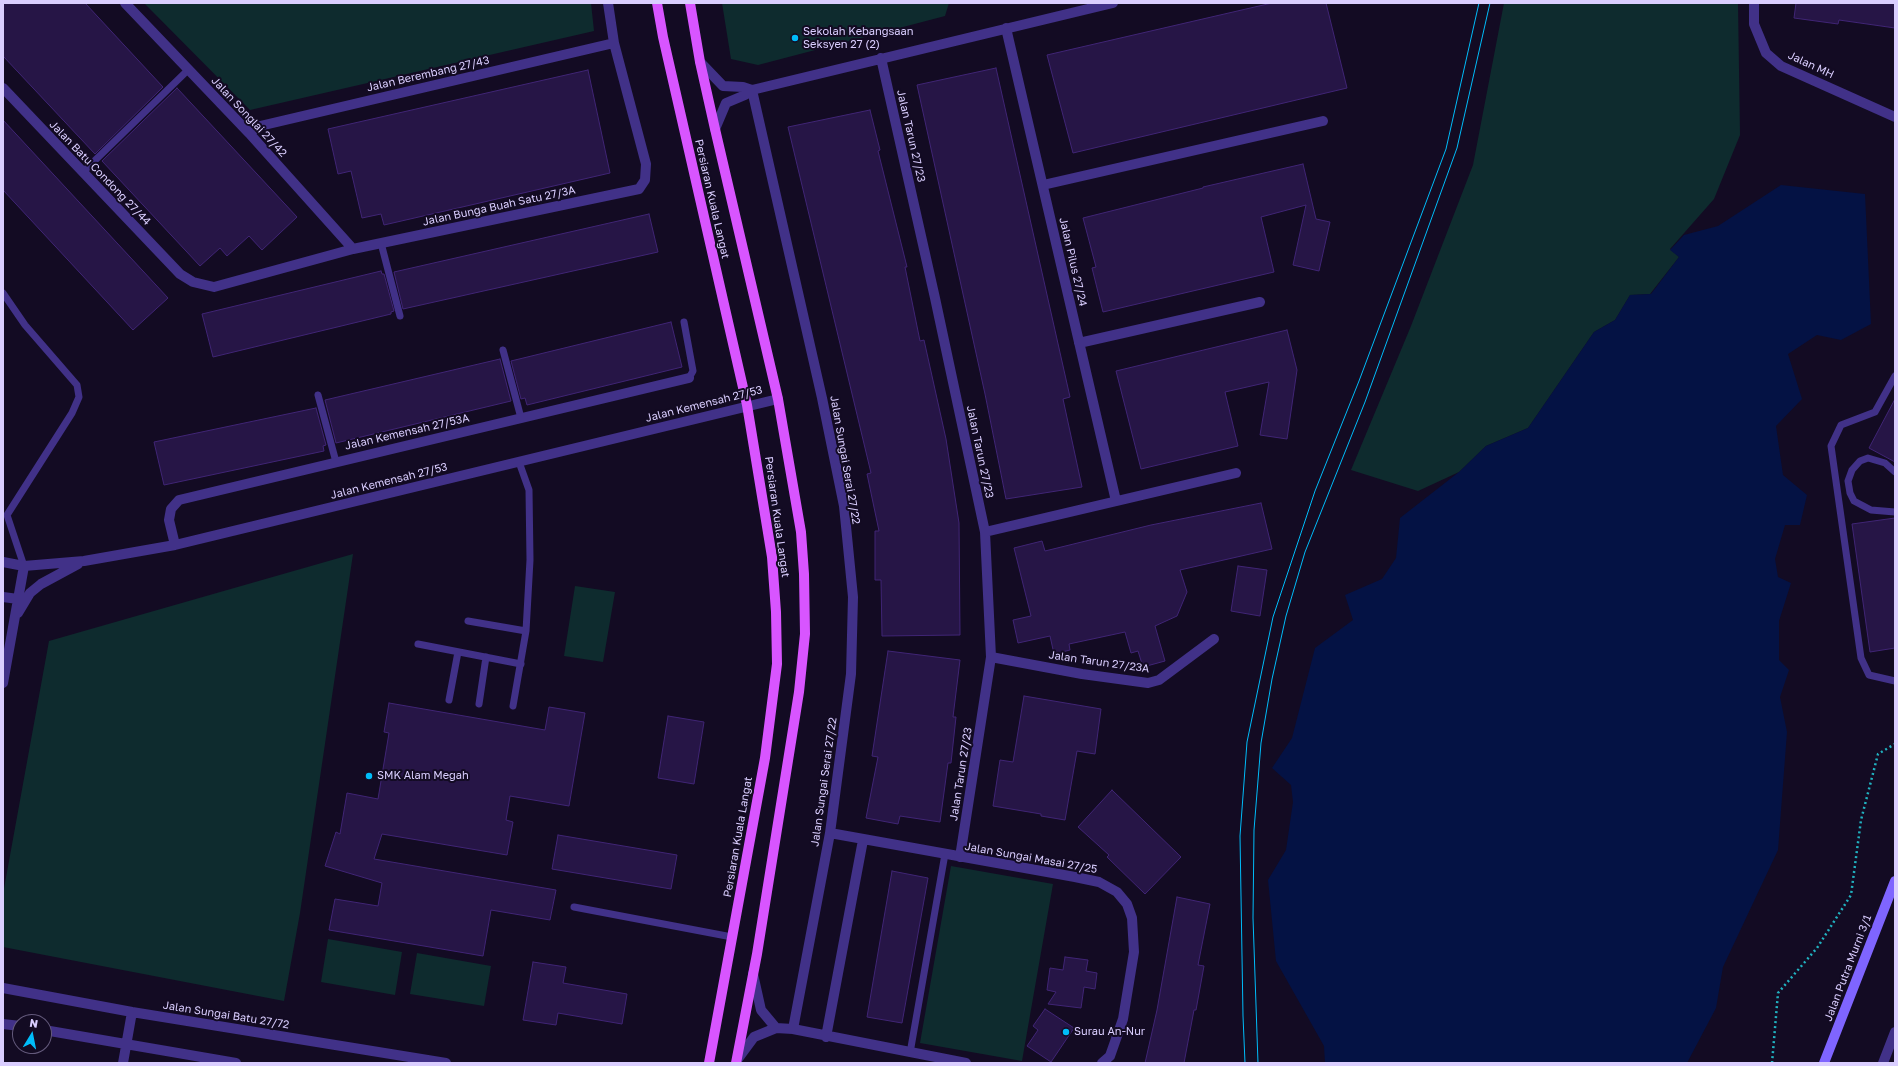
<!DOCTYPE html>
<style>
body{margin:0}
#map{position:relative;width:1898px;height:1066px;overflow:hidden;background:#130b23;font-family:"Golos Text",sans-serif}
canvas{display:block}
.frame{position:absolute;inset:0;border:4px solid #daceff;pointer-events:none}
.north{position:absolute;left:12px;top:1014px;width:40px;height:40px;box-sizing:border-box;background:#130b23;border:1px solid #63597b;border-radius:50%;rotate:10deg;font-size:11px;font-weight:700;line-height:16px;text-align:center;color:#daceff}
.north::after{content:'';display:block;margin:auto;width:14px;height:18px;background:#00bcf9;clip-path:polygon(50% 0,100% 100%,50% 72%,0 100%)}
</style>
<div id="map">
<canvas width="1898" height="1066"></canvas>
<div class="frame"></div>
<div class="north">N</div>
</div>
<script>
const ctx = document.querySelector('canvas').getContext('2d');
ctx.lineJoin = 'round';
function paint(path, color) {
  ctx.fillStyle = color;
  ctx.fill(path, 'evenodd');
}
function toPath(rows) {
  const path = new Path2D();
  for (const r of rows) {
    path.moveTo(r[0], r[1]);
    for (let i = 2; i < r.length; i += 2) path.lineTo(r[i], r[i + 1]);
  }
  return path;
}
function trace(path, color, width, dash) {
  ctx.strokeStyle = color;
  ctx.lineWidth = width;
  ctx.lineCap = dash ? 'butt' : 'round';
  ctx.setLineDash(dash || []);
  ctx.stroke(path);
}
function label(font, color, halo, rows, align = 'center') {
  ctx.font = font + ' "Golos Text",sans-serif';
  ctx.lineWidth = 4;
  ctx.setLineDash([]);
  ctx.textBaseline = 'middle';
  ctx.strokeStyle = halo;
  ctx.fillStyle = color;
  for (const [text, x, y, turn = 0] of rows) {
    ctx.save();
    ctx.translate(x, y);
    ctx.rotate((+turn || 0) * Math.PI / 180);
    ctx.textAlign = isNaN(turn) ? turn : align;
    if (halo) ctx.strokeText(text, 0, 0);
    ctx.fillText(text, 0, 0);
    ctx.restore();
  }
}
const green = toPath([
 [144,3,591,3,594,31,250,110],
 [722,3,949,3,945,16,758,65,731,59],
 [1504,3,1738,3,1740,135,1714,199,1670,249,1679,257,1650,294,1630,295,1615,320,1594,332,1528,428,1486,446,1459,472,1418,491,1351,470,1411,326,1473,165],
 [353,554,300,913,284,1001,3,947,3,894,49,641],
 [575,586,615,592,603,662,564,656],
 [951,866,1053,884,1022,1061,920,1043],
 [328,939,402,952,395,995,321,982],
 [417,953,491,966,484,1006,410,994]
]);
const water = toPath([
 [1781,185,1865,194,1871,324,1841,340,1817,335,1788,354,1802,399,1776,426,1783,475,1807,495,1800,525,1785,525,1775,559,1778,577,1791,583,1779,621,1779,660,1789,670,1780,697,1787,732,1778,850,1723,967,1716,1008,1687,1063,1325,1063,1324,1046,1276,961,1268,880,1286,850,1293,802,1291,785,1272,768,1292,738,1315,648,1353,620,1345,595,1382,579,1396,558,1400,518,1459,472,1486,446,1528,428,1594,332,1615,320,1630,295,1651,294,1679,257,1670,250,1684,235,1718,226]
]);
const building = toPath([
 [3,3,85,3,163,87,95,154,3,56,3,3],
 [1272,3,1326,3,1347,88,1073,153,1047,55,1272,3],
 [1796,3,1895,3,1895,28,1839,20,1838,24,1794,18,1796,3],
 [996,68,1070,397,1063,399,1082,487,1006,499,985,394,917,85,996,68],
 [588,70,610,173,384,225,381,214,362,218,351,171,338,174,328,129,588,70],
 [177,88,297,217,262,250,249,236,227,256,220,248,200,266,102,161,177,88],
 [870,110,880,150,878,151,907,267,905,267,920,341,924,340,946,439,959,523,960,635,882,636,881,580,875,580,875,531,879,531,867,474,871,473,788,127,870,110],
 [3,120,168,298,133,330,3,190,3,120],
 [1303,164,1316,219,1330,222,1319,271,1293,265,1306,205,1261,217,1274,272,1103,312,1092,268,1096,267,1083,218,1203,188,1203,187,1303,164],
 [649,214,658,252,403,309,394,272,649,214],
 [381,271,382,274,384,274,394,311,391,312,391,314,213,357,202,314,381,271],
 [671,322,682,367,527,405,525,398,521,399,511,361,671,322],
 [1287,330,1297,370,1287,439,1260,435,1269,382,1225,392,1238,446,1141,469,1116,371,1287,330],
 [500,359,511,401,336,443,325,400,500,359],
 [1895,399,1895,462,1869,448,1895,399],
 [316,408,326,445,323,446,324,451,164,485,154,442,316,408],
 [1261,503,1272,549,1180,570,1187,592,1177,616,1155,626,1165,661,1143,667,1138,651,1131,653,1125,632,1069,644,1070,650,1054,654,1050,636,1018,643,1013,620,1031,616,1014,548,1042,541,1045,551,1151,525,1261,503],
 [1895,518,1895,648,1870,652,1852,524,1895,518],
 [1238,566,1267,570,1260,616,1231,611,1238,566],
 [888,651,960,660,953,717,956,717,951,763,948,763,940,822,900,816,898,824,866,818,878,757,872,756,888,651],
 [1024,696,1101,709,1095,754,1077,751,1065,820,1041,816,1041,814,993,806,1000,760,1013,762,1024,696],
 [389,703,545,730,549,707,585,713,569,806,510,796,506,820,513,822,507,855,382,834,374,859,556,890,550,920,491,910,483,956,329,930,335,899,378,906,382,883,325,866,336,832,340,834,347,793,378,799,389,733,384,732,389,703],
 [668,716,704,722,694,784,658,778,668,716],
 [1112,790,1181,857,1145,894,1107,857,1109,855,1078,827,1112,790],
 [558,835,677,855,671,889,552,869,558,835],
 [892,871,928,878,902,1023,867,1017,892,871],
 [1177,897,1210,904,1198,965,1204,966,1196,1010,1194,1010,1184,1063,1145,1063,1157,1010,1177,897],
 [1065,957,1088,960,1086,971,1097,973,1095,989,1084,987,1081,1008,1048,1004,1056,992,1047,990,1050,968,1063,970,1065,957],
 [533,962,566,967,563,983,627,994,622,1024,558,1013,556,1025,523,1020,533,962],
 [1045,1009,1074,1028,1051,1062,1027,1046,1038,1030,1033,1026,1045,1009]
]);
const path = toPath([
 [1772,1063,1778,993,1817,948,1851,895,1861,820,1878,754,1895,744]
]);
const lane = toPath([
 [83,172,189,69],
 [381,243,400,316],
 [3,293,25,325,77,385,79,397,72,413,7,515],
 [684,322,693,371,689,378],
 [503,350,521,418],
 [1895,376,1875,412,1841,425,1831,446,1861,658,1869,675,1895,681],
 [318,395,336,462],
 [1895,472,1885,463,1868,458,1860,461,1852,470,1848,481,1850,493,1854,501,1871,510,1895,512],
 [7,515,24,566],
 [468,621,526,631],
 [418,644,521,664],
 [449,700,458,652],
 [479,704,486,657],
 [513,706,526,631,530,560,529,490,519,462],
 [574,907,732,937],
 [910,1053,945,854]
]);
const street = toPath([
 [125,3,249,133,353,249],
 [1754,3,1754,24,1766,53,1781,66,1895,117],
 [1006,28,1116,501],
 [881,58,935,298,985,532,991,657,960,857],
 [700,62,723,86,743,87,752,90,1113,3],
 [3,88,180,274,193,282,214,287,353,249,639,189,645,180,646,164,614,43,608,3],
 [752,90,822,398,844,506,853,597,851,674,830,833,793,1029],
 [715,129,726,103,745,95,752,90],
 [249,133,260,126,614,43],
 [1043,185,1323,121],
 [1079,343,1260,302],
 [985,532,1236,473],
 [175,545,169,520,171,509,179,500,689,378],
 [3,562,24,566,84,561,175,545,778,399],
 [3,597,18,599],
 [18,613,30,593,41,584,78,564],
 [991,657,1082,674,1148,683,1159,680,1214,639],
 [3,683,24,566],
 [830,833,1075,877,1099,882,1117,892,1127,904,1132,918,1134,952,1123,1019,1110,1056,1102,1063],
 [753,974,761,1010,776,1028],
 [3,988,132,1012,446,1063],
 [3,1024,20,1026],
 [44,1030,236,1063],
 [826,1037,863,840],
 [737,1060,754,1037,776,1028,793,1029,966,1063],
 [123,1063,132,1012],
 [1883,1063,1895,1032]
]);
const secondary = toPath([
 [1824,1063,1895,881]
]);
const primary = toPath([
 [657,3,663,37,747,405,772,557,776,612,777,664,765,758,709,1063],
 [690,3,700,62,715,129,778,399,801,532,804,574,805,634,799,692,757,954,736,1063]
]);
const tram = toPath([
 [1245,1063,1243,1016,1240,836,1247,742,1273,617,1315,491,1359,381,1446,149,1479,3],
 [1258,1063,1253,918,1254,830,1261,743,1272,679,1286,616,1305,552,1365,402,1457,148,1490,3]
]);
const markers = [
 [795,38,4,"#00bcf9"],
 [369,776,4,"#00bcf9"],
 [1066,1032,4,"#00bcf9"]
];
const poiNames = [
 ["Sekolah Kebangsaan",803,32],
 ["Seksyen 27 (2)",803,45],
 ["SMK Alam Megah",377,776],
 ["Surau An-Nur",1074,1032]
];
const streetNames = [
 ["Jalan MH",1811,65,25],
 ["Jalan Berembang 27/43",428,74,-13],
 ["Jalan Songlai 27/42",249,117,47],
 ["Jalan Tarun 27/23",911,136,77],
 ["Jalan Batu Condong 27/44",100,173,46],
 ["Persiaran Kuala Langat",712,199,77],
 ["Jalan Bunga Buah Satu 27/3A",499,206,-12],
 ["Jalan Pilus 27/24",1073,262,77],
 ["Jalan Kemensah 27/53",704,404,-14],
 ["Jalan Kemensah 27/53A",407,432,-13],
 ["Jalan Tarun 27/23",980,452,78],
 ["Jalan Sungai Serai 27/22",845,460,80],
 ["Jalan Kemensah 27/53",389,481,-14],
 ["Persiaran Kuala Langat",777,517,82],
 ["Jalan Tarun 27/23A",1099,662,8],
 ["Jalan Tarun 27/23",961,774,-81],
 ["Jalan Sungai Serai 27/22",824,782,-82],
 ["Persiaran Kuala Langat",738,837,-80],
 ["Jalan Sungai Masai 27/25",1031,858,10],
 ["Jalan Putra Murni 3/1",1848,968,-69],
 ["Jalan Sungai Batu 27/72",226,1015,9]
];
paint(green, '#0e2b2e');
paint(water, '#041244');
paint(building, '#261546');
trace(building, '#402575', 1);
trace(path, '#21b2c0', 2.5, [2, 3]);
trace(lane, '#413188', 7);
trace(street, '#413188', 10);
trace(secondary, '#7f65ff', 10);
trace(primary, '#d855ff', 10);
trace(tram, '#00bcf9', 1);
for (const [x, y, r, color] of markers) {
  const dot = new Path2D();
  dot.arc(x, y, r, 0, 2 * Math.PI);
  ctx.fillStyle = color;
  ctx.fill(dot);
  trace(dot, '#130b23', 1.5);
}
label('11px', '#daceff', '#130b23', poiNames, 'left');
label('11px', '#daceff', '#130b23', streetNames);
</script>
